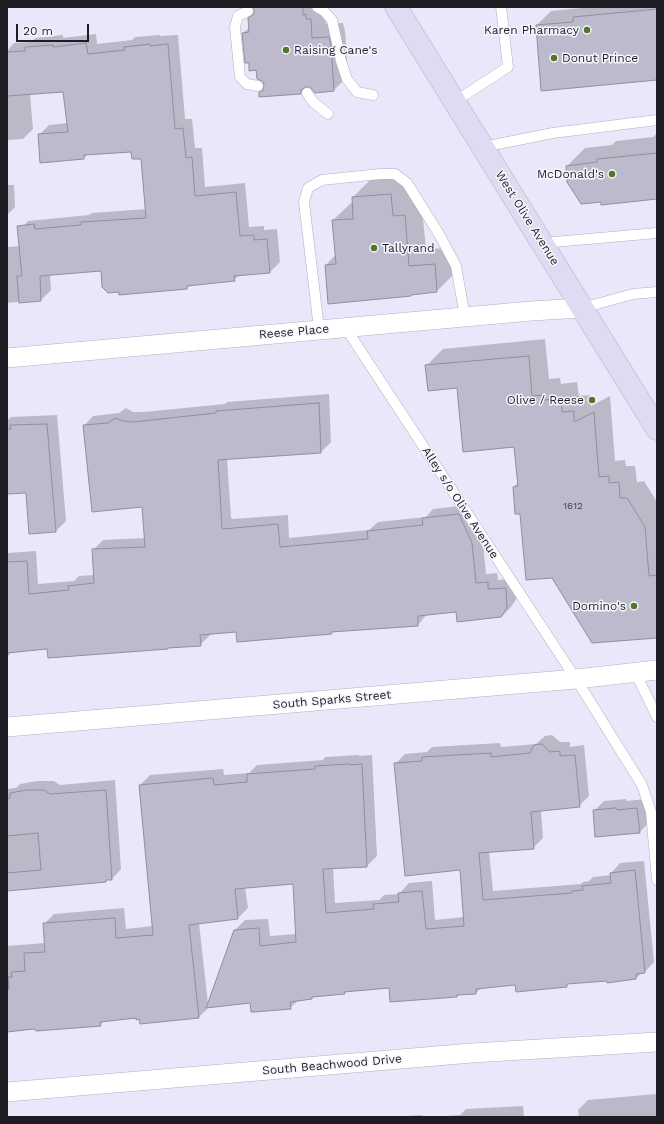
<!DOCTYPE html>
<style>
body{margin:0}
#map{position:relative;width:664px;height:1124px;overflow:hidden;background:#eae7fa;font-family:"Work Sans",sans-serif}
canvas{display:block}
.frame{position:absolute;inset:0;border:8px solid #1e1d24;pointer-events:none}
.scale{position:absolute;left:16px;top:24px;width:73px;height:18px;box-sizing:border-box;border:2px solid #1e1d24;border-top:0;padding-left:5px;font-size:12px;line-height:14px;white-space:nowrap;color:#1e1d24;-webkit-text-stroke:3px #f7f6fe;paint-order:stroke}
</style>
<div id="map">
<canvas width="664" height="1124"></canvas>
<div class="frame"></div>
<div class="scale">20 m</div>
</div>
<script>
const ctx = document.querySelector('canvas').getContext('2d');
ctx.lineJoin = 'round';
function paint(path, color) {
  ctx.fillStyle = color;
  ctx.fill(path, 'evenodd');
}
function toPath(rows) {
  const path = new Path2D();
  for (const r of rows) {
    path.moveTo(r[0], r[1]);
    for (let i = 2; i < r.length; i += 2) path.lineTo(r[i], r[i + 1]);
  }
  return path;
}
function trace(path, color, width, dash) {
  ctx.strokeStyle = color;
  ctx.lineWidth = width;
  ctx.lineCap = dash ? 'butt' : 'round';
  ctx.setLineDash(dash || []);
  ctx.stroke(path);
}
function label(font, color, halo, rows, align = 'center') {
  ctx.font = font + ' "Work Sans",sans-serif';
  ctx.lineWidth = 3;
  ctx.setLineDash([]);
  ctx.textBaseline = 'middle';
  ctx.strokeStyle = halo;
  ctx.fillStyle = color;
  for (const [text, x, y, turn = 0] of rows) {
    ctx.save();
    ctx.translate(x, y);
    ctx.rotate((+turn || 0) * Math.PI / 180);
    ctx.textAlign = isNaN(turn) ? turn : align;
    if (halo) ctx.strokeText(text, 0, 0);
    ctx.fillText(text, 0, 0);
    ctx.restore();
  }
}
const shadow = toPath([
 [254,7,325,7,326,24,343,23,345,31,348,76,334,90,307,86,300,93,260,93,264,88,265,83,257,69,250,62,243,33,250,27,249,19,255,13],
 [584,7,657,7,657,79,537,25,551,11,582,8],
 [96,34,97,44,132,40,135,37,160,35,160,36,178,35,185,119,192,119,195,148,202,148,205,187,245,183,249,227,264,226,264,230,277,229,280,262,270,272,239,275,234,280,191,284,187,288,120,291,102,270,50,275,51,290,41,300,7,303,7,247,20,246,19,231,28,221,89,215,92,213,146,209,141,158,132,150,88,154,84,158,39,135,49,125,68,123,64,91,30,94,33,129,23,139,7,140,7,51,14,43,31,42,36,38,63,35,63,38],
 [657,133,657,198,602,201,567,166,585,148,612,145,616,141,653,137],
 [408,177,410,199,421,199,426,249,452,248,454,274,437,291,413,294,411,295,326,265,336,254,333,220,351,203,353,203,353,197,370,180],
 [7,185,14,185,15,207,7,215],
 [545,339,549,379,560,378,561,384,577,382,579,396,590,395,591,406,610,396,615,461,625,460,626,466,635,466,637,482,644,481,657,502,657,637,521,513,514,487,518,482,515,446,458,387,426,366,443,349],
 [329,394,331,442,321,452,227,458,231,518,233,519,288,515,289,538,369,530,378,522,426,517,433,509,468,505,482,533,486,574,497,573,498,580,515,578,517,598,511,607,501,617,457,611,427,614,418,625,333,631,331,633,237,631,210,633,210,635,200,645,48,648,13,651,7,657,7,553,36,551,38,584,74,581,79,576,94,575,93,550,103,540,145,538,143,505,84,426,93,416,119,413,126,408,133,412,144,412,225,404,227,402],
 [57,415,66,521,56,531,30,533,26,492,7,493,7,421,11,417],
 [552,735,560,742,570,742,570,747,584,745,589,796,579,806,541,810,543,838,533,848,489,851,493,891,581,884,583,882,589,881,593,877,611,875,611,873,620,863,644,861,654,962,645,972,642,973,636,978,569,983,566,986,516,984,482,987,476,993,458,994,457,996,390,987,347,991,344,993,314,996,312,998,299,1000,290,1008,251,1002,209,1007,199,1017,141,1023,140,1018,136,1017,105,1020,100,1025,7,1031,7,946,45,943,44,924,54,914,124,908,126,929,153,926,140,785,150,775,223,769,224,775,249,773,257,765,323,760,325,757,359,755,359,756,372,755,377,856,367,866,333,867,335,903,379,900,384,895,399,894,409,883,432,881,435,920,464,917,461,869,395,764,405,754,427,752,432,747,500,743,501,747,536,744,545,736],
 [294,883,297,934,270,936,268,919,245,920,235,930,208,1004,199,923,238,918,248,908,245,887],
 [115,780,121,869,112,879,107,879,106,881,7,890,7,789,16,788,20,784,37,781,54,781,60,785],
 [626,799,626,801,647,799,649,822,640,832,594,811,604,801],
 [657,1094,657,1117,579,1117,578,1110,588,1100],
 [523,1106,524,1117,431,1117,460,1115,466,1109],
 [422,1115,422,1117,391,1117]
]);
const building = toPath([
 [253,7,303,7,303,15,306,14,306,19,311,19,312,38,329,37,331,46,334,91,315,93,310,87,306,87,301,90,301,94,259,97,259,92,263,90,264,84,262,81,257,79,256,70,249,71,249,63,245,63,242,33,249,32,248,18,254,14,254,11,253,7],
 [657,9,657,80,541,91,536,25,573,22,573,17,657,9],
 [86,43,88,54,125,50,124,47,150,44,150,46,168,44,175,129,183,128,186,158,192,157,195,196,236,192,240,236,254,235,254,240,267,239,270,273,234,276,235,281,187,286,187,289,119,295,119,292,108,293,102,287,101,271,40,276,41,301,19,303,17,276,22,276,17,226,34,224,35,229,81,225,81,222,146,218,141,159,132,159,131,152,84,155,84,159,40,163,38,134,68,132,63,92,7,96,7,52,25,51,25,47,53,45,53,47,86,43],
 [657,153,657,199,601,205,601,202,581,204,567,182,566,166,597,162,597,159,657,153],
 [391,194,393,216,405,215,409,266,435,264,437,292,411,295,411,296,328,304,325,265,336,264,332,220,353,219,352,197,391,194],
 [529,356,532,396,544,395,544,400,561,399,562,412,574,411,574,422,594,412,599,477,609,476,609,483,619,482,620,498,627,498,645,527,649,576,657,575,657,638,592,643,552,578,526,580,520,514,515,514,513,487,518,486,514,447,463,452,457,388,428,391,425,365,529,356],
 [319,403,321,453,218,460,222,528,223,529,278,524,280,547,368,539,367,531,423,525,422,518,459,514,472,543,476,583,488,582,488,589,506,588,507,608,501,617,457,622,456,612,418,616,418,626,331,632,332,634,237,642,236,632,200,635,201,646,168,648,168,649,48,658,47,649,7,653,7,562,27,561,29,594,69,590,68,586,94,583,92,549,145,547,142,507,92,512,83,425,108,423,115,418,123,421,133,422,216,413,216,411,319,403],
 [47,424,56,532,29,534,26,493,7,494,7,429,11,429,10,425,47,424],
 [542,744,550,752,560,751,560,756,575,755,580,807,531,812,534,849,479,853,483,900,572,893,572,891,583,890,582,886,611,883,610,873,635,870,645,973,636,974,636,979,607,983,607,981,567,984,567,987,516,992,515,985,476,989,476,994,457,995,457,997,390,1002,389,988,344,992,345,994,312,997,312,999,290,1002,291,1009,255,1012,251,1012,250,1003,206,1008,234,930,259,928,260,946,296,942,293,884,235,889,238,919,189,925,199,1018,140,1024,139,1019,136,1020,136,1018,100,1022,101,1026,36,1031,34,1029,7,1032,7,989,9,989,8,977,12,977,11,972,25,971,24,953,45,952,43,923,115,918,116,938,153,935,139,785,213,778,214,785,247,782,247,774,315,769,315,766,350,764,350,765,362,764,367,867,323,869,326,913,374,909,373,904,399,902,398,893,422,891,426,929,464,926,460,870,405,876,394,763,422,761,422,757,491,753,491,757,530,753,534,745,542,744],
 [27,790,44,790,50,794,106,790,112,880,106,880,106,882,7,891,7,873,41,870,38,833,7,836,7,799,10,798,10,793,27,790],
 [616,808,617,810,637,808,640,833,595,837,593,810,616,808]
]);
const service = toPath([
 [317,7,324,11,332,20,341,61,347,79,357,92,373,95],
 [248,11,238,16,235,27,240,77,247,84,258,86],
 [307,93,313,102,328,114],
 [454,102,508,67,501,7],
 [483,147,553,133,657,120],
 [542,243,657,233],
 [582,308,633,294,657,292],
 [345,327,576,679,642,785,651,812,657,880],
 [319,329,304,202,308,188,322,180,380,174,395,174,407,183,439,234,456,266,465,317],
 [635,672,657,717]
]);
const minor = toPath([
 [7,358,531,311,582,308],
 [7,727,576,679,657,670],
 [7,1092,472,1053,657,1042]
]);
const secondary = toPath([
 [396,7,657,429]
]);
const markers = [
 [587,30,4,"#54752c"],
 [286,50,4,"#54752c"],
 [554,58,4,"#54752c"],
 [612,174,4,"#54752c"],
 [374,248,4,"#54752c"],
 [592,400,4,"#54752c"],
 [634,606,4,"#54752c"]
];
const numberNames = [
 ["1612",573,506]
];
const poiNames = [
 ["Karen Pharmacy",579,30],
 ["Raising Cane's",294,50,"left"],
 ["Donut Prince",562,58,"left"],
 ["McDonald's",604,174],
 ["Tallyrand",382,248,"left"],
 ["Olive / Reese",584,400],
 ["Domino's",626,606]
];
const streetNames = [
 ["West Olive Avenue",527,218,58],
 ["Reese Place",294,332,-5],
 ["Alley s/o Olive Avenue",460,503,57],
 ["South Sparks Street",332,700,-5],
 ["South Beachwood Drive",332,1065,-5]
];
paint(shadow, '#0003');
paint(building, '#bdbacd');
trace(building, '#908d9f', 1);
trace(service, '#b2afc1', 11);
trace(minor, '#b2afc1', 20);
trace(secondary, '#b2afc1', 23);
trace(service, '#fff', 10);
trace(minor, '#fff', 19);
trace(secondary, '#e0dbf2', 22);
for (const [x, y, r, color] of markers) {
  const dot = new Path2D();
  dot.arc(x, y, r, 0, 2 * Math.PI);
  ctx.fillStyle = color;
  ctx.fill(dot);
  trace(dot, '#f7f6fe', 1.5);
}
label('10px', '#46444e', null, numberNames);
label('12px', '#1e1d24', '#f7f6fe', poiNames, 'right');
label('12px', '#1e1d24', '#f7f6fe', streetNames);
</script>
